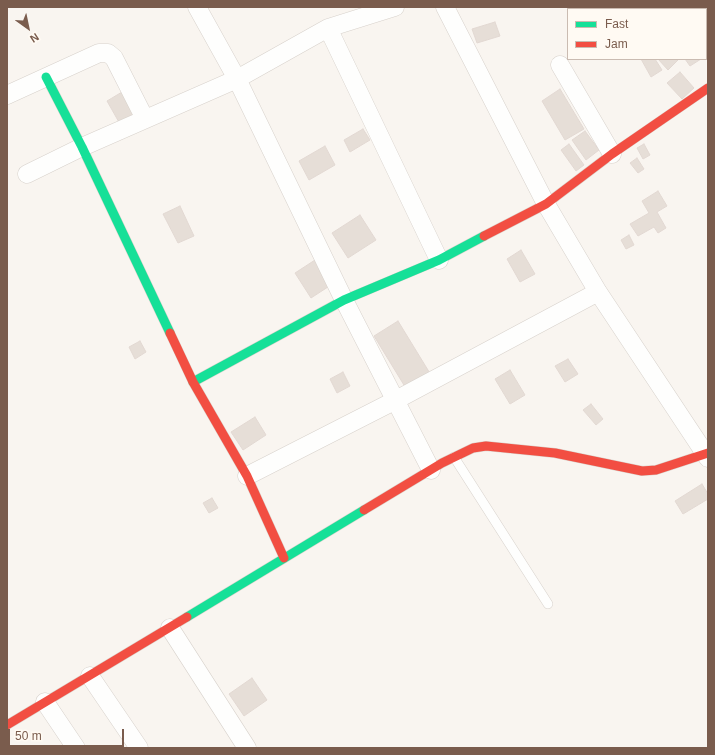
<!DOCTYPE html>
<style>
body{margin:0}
#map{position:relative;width:715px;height:755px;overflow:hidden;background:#f9f5f0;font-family:Arial,sans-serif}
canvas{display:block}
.frame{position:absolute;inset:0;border:8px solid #7a5c4d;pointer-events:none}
.legend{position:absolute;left:567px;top:8px;width:140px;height:52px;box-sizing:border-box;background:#fffaf3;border:1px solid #cabbb1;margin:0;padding:5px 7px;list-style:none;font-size:12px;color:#7a5c4d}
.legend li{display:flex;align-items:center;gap:8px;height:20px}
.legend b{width:20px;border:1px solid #cabbb1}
.north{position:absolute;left:8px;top:8px;width:40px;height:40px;-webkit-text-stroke:3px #fffaf3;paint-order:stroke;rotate:147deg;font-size:11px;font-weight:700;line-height:16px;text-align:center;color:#7a5c4d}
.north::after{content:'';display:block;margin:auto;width:14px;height:18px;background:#7a5c4d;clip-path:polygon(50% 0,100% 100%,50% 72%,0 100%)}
.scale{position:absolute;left:8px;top:729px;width:116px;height:18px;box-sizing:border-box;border:2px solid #7a5c4d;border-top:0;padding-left:5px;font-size:12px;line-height:14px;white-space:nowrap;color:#7a5c4d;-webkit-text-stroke:3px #fffaf3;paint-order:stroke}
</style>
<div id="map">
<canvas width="715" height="755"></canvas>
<div class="frame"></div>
<ul class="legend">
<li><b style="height:5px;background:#16e098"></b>Fast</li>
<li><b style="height:5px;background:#f24e42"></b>Jam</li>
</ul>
<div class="north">N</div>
<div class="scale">50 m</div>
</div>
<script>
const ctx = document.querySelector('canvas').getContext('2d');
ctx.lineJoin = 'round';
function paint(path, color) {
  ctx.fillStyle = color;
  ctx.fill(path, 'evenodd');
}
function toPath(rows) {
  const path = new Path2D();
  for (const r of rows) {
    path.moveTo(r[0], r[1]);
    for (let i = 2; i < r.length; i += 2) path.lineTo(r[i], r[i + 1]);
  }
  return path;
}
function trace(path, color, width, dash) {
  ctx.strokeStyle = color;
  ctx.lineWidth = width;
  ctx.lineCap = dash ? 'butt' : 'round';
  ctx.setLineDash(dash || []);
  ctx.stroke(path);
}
const building = toPath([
 [495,22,500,36,477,43,472,29,495,22],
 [641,59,655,59,662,70,651,77,641,59],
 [658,59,677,59,678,60,668,70,658,59],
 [685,59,701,59,690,66,685,59],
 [680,72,694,88,682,99,667,83,680,72],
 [560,89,584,129,565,140,542,101,560,89],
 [122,92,136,115,120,124,107,101,122,92],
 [363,129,370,140,350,152,344,140,363,129],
 [585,131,599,150,586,160,572,140,585,131],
 [569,144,584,165,576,171,561,150,569,144],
 [644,144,650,155,643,159,637,148,644,144],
 [325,146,335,165,309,180,299,161,325,146],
 [637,158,644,169,638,173,630,163,637,158],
 [658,191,667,206,657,212,666,228,658,233,654,227,638,236,630,224,649,213,642,201,658,191],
 [180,206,194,236,178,243,163,214,180,206],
 [360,215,376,240,348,258,332,233,360,215],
 [629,235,634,245,626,249,621,240,629,235],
 [521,250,535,274,520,282,507,259,521,250],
 [315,260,331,285,311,298,295,273,315,260],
 [398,321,431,375,407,390,374,336,398,321],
 [140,341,146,352,135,359,129,347,140,341],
 [568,359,578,374,565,382,555,366,568,359],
 [510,370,525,395,510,404,495,379,510,370],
 [343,372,350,386,337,393,330,379,343,372],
 [591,404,603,419,596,425,583,410,591,404],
 [255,417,266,435,243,450,231,432,255,417],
 [702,484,708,494,708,499,683,514,675,501,702,484],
 [212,498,218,508,209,513,203,503,212,498],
 [252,678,267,700,244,716,229,694,252,678]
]);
const lane = toPath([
 [454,457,548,604]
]);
const street = toPath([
 [197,7,237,79,344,300,431,470],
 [445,7,546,204,598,292,708,458],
 [328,28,439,260],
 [560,65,612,154],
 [7,95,99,53,108,53,114,58,145,119],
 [27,174,82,147,237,79,328,28,395,7],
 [247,476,396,400,598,292],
 [170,628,247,748],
 [90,676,139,748],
 [45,702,76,748]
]);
const fast = toPath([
 [46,77,82,147,170,333],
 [193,382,344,300,439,260,484,236],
 [187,617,364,510]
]);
const jam = toPath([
 [484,236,546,204,612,154,708,88],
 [170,333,193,382,247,476,284,558],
 [364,510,442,463,473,448,486,446,555,453,642,471,656,470,708,453],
 [7,725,187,617]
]);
paint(building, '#e6ded7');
trace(building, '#e2d8d2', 1);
trace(lane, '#d7d1cb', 10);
trace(street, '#d7d1cb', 19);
trace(fast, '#d9d2cb', 10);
trace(jam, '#d9d2cb', 10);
trace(lane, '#fefefd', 9);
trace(street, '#fefefd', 18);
trace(fast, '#16e098', 9);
trace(jam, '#f24e42', 9);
</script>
